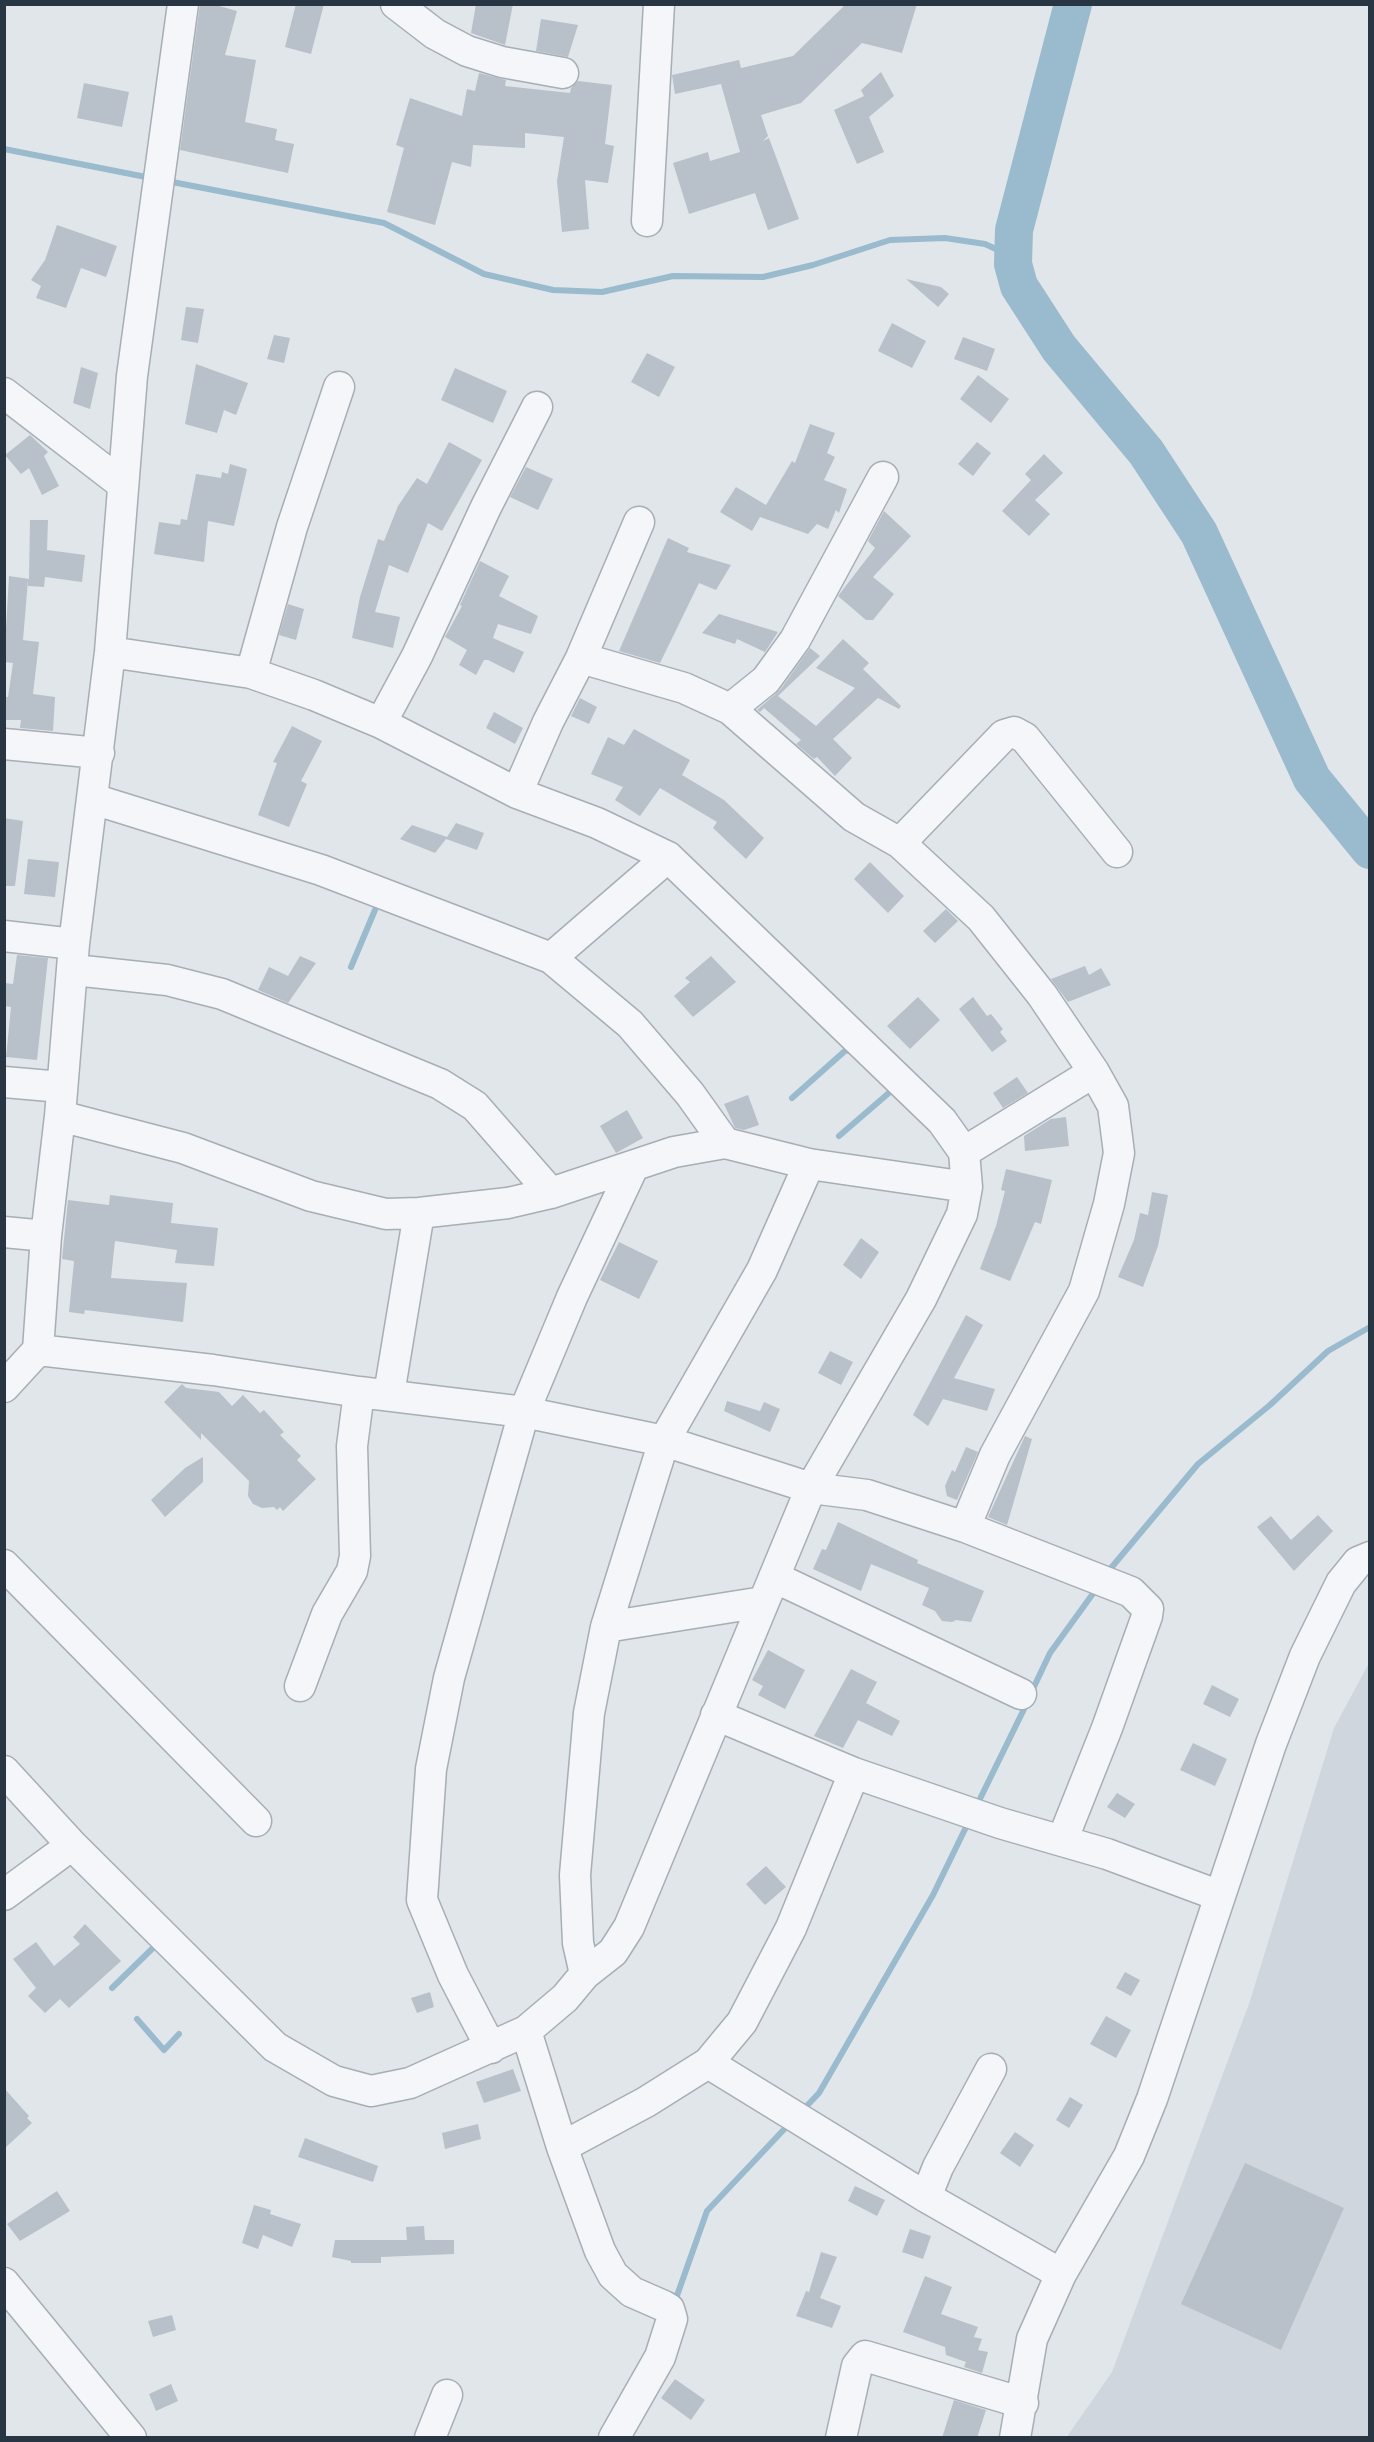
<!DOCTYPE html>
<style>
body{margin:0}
#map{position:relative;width:1374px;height:2442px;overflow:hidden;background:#e1e6eb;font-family:"Public Sans",sans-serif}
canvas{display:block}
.frame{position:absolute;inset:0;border:6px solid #283644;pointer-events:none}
</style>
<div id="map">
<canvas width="1374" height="2442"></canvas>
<div class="frame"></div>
</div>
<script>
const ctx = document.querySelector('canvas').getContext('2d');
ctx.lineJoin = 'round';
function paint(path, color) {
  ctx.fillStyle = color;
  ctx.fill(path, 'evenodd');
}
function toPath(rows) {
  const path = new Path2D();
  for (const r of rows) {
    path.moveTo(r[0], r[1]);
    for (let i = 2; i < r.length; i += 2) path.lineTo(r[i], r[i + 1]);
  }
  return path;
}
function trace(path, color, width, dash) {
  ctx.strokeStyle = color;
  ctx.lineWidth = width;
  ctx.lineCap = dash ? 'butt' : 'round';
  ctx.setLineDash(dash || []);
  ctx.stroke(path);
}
const built = toPath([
 [1369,1663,1369,2437,1066,2438,1112,2372,1250,2001,1334,1728]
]);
const stream = toPath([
 [4,149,151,178],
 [167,181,384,223,484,274,553,290,602,292,673,276,763,277,813,265,890,240,945,238,985,244,1013,257],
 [351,967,375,910],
 [792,1098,846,1050,852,1052],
 [839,1136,890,1092,892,1087],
 [1106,1574,1198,1464,1270,1405,1328,1351,1370,1327],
 [1031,1693,1050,1653,1097,1588],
 [976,1807,1027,1703],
 [112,1988,157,1944,155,1942],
 [137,2019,164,2050,179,2034],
 [802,2111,819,2093,933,1895,969,1821],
 [674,2304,707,2211,791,2122]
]);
const river = toPath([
 [1073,4,1014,230,1013,264,1019,286,1059,348,1146,452,1199,533,1312,779,1370,850]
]);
const building = toPath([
 [200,4,212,4,237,11,225,55,256,60,245,122,277,129,275,140,294,144,288,173,180,150],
 [296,4,324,4,311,54,285,47],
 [476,4,513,4,505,45,471,33],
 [846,4,917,4,902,53,862,43,801,103,761,115,768,136,763,141,769,138,799,219,768,230,755,193,689,214,673,163,708,152,710,161,740,152,721,84,675,94,672,75,739,60,741,68,793,56],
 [541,19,578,25,568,57,536,51],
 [881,72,894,96,869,117,884,152,857,164,834,110,864,96,861,90],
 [479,73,506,80,505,86,570,93,571,88,578,81,612,85,605,144,614,146,608,183,585,180,589,229,562,232,557,181,564,137,525,133,525,148,473,145,471,167,452,162,435,225,387,212,404,148,396,145,410,98,462,116,467,89,475,91],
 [84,83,129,92,122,127,77,118],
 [57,225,117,246,106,277,81,268,66,308,36,298,41,286,31,280,45,260],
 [906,279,941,287,949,294,938,307],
 [186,307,204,309,198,343,181,340],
 [892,323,926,341,912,368,878,351],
 [274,335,290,338,284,363,267,359],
 [963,337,995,349,987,371,954,359],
 [647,353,675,367,659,397,631,382],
 [196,364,248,383,236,415,224,410,217,433,185,424],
 [81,367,98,373,90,409,73,403],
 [455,368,507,391,493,423,441,400],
 [978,375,1009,399,991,423,960,399],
 [810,424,835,433,827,453,835,457,824,480,847,489,839,513,836,510,828,529,817,524,808,534,760,517,752,531,720,512,736,487,766,505,792,461,795,463],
 [30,435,48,452,44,456,59,486,42,495,29,468,21,474,5,455],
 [449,442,482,460,442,531,428,523,408,573,389,565,375,612,400,617,393,648,352,638,360,597,378,539,384,541,398,506,417,478,427,484],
 [977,442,991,453,973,476,958,464],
 [1044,454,1063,473,1035,500,1050,514,1029,536,1002,511,1031,480,1025,474],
 [230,464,247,469,234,526,208,521,204,562,154,554,159,522,180,525,181,519,187,520,196,474,221,478,222,472,228,474],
 [526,467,553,479,538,510,510,497],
 [884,511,911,536,873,577,894,594,873,620,866,620,838,596,875,548,868,541],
 [30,520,48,520,47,550,85,555,82,582,45,577,44,587,28,586,28,580,23,640,39,642,33,694,55,697,53,731,20,728,21,720,4,720,4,697,8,697,13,663,4,662,9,576,29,579],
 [668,538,689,548,687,552,731,565,716,590,699,583,660,663,619,651],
 [480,561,509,576,499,596,538,616,531,634,498,624,493,638,524,652,514,673,488,660,484,660,476,675,459,665,467,650,445,637,462,606,460,605],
 [288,604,304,609,296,640,279,635],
 [719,614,778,632,765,652,737,639,735,644,702,633],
 [843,639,869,663,863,669,901,706,899,709,878,698,833,739,852,758,835,776,817,757,814,759,796,744,801,740,764,708,760,712,757,710,780,690,810,648,820,656,778,696,816,726,855,688,816,668],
 [580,698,597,707,589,724,571,716],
 [494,712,523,728,515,744,486,728],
 [292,726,322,741,301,781,307,784,289,827,258,815,277,763,273,762],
 [634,729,690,760,682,775,724,800,764,838,746,859,713,828,717,822,660,788,640,816,615,800,623,787,591,774,608,737,624,745],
 [4,818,23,821,15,886,4,886],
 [456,823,484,833,477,850,446,839,435,853,400,839,412,825,447,837],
 [28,859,59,862,55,897,24,894],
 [870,862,904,896,888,913,854,879],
 [946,909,958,921,935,943,923,931],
 [17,955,48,958,37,1060,6,1057,11,1007,4,1006,4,983,13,984],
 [300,956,316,963,288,1003,258,990,269,967,288,976],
 [711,956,736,982,693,1017,674,996,690,982,685,978],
 [1085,966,1089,975,1101,968,1111,985,1068,1002,1051,979],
 [918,997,940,1020,910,1049,887,1026],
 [973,997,987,1016,991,1014,1003,1029,1000,1032,1007,1041,992,1052,959,1009],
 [1017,1077,1028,1093,1003,1108,993,1093],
 [748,1095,759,1125,744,1130,735,1128,724,1104],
 [627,1110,643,1138,616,1153,600,1126],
 [1066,1117,1069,1146,1025,1151,1024,1136,1051,1119],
 [1006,1169,1052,1180,1041,1224,1035,1222,1010,1281,980,1269,996,1226,1005,1191,1001,1190],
 [1152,1192,1168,1195,1158,1246,1143,1287,1118,1277,1134,1240,1140,1213,1148,1215],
 [110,1195,173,1203,171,1223,218,1228,214,1266,175,1263,177,1250,115,1241,111,1278,187,1283,183,1322,85,1310,84,1314,69,1312,74,1261,62,1259,68,1200,109,1205],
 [861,1238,879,1252,861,1279,843,1265],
 [619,1242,658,1261,639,1299,600,1280],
 [966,1315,983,1325,954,1378,995,1389,987,1411,943,1399,928,1426,913,1415],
 [830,1351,853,1362,841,1385,818,1373],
 [182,1384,186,1388,219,1392,232,1406,243,1395,260,1413,264,1410,284,1432,280,1435,301,1456,297,1460,316,1479,283,1511,280,1507,277,1510,274,1507,262,1508,253,1504,248,1496,249,1481,201,1433,201,1440,164,1402],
 [727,1401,760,1411,764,1402,780,1409,770,1432,724,1411],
 [1025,1436,1032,1439,1007,1525,988,1517],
 [966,1447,978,1452,957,1500,947,1496,945,1486,952,1470,955,1472],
 [203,1457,203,1482,165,1517,151,1500,185,1468],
 [1318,1515,1333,1531,1294,1571,1257,1527,1271,1516,1291,1540],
 [838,1522,918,1560,917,1563,984,1591,971,1622,956,1620,952,1622,942,1621,935,1611,922,1605,929,1588,871,1564,861,1591,813,1569,822,1549,826,1550],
 [768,1650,805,1670,785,1709,758,1695,763,1686,752,1680],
 [851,1669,877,1682,866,1703,900,1721,892,1736,858,1720,843,1748,814,1736],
 [1212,1685,1239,1699,1230,1717,1203,1704],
 [1193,1743,1227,1759,1215,1786,1180,1770],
 [1117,1793,1135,1804,1125,1818,1107,1807],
 [766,1866,786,1887,765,1905,746,1884],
 [85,1924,121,1961,69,2008,60,1999,45,2013,28,1996,36,1988,13,1959,36,1942,54,1966,80,1944,73,1937],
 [1125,1972,1140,1980,1131,1996,1116,1988],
 [430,1992,434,2007,417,2013,411,1998],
 [1106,2016,1131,2030,1116,2058,1090,2044],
 [513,2069,521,2091,484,2103,476,2082],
 [4,2088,29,2116,27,2118,32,2123,4,2149],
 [1070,2097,1083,2105,1069,2128,1056,2120],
 [478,2124,481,2139,445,2149,442,2133],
 [1015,2132,1034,2145,1020,2167,1000,2153],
 [305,2138,378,2166,373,2182,298,2157],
 [1245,2163,1344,2208,1281,2350,1181,2304],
 [855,2186,885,2200,877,2216,848,2201],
 [57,2191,70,2211,20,2241,7,2224],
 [254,2205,271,2210,270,2214,301,2224,292,2247,263,2235,258,2249,242,2243],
 [424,2226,425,2240,454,2240,454,2254,381,2257,381,2263,351,2263,351,2261,332,2257,335,2240,407,2240,406,2227],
 [910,2229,931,2236,923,2259,902,2252],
 [821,2252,837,2257,820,2298,841,2306,832,2328,796,2316,806,2291,809,2292],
 [925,2276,952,2287,941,2314,978,2327,974,2337,982,2339,978,2350,988,2352,982,2373,964,2367,966,2362,946,2355,945,2347,903,2332],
 [172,2315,176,2330,153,2337,148,2321],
 [675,2379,705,2400,691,2420,661,2398],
 [171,2384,178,2401,156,2411,149,2394],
 [954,2400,986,2410,977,2438,942,2438]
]);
const minor = toPath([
 [396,4,435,34,467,51,502,62,563,73],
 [647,221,659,4],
 [4,393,121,483],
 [110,652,251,673,314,695,381,723,517,793,597,823,668,857,942,1121,964,1152,967,1187,962,1214,921,1299,811,1488,629,1927,613,1952,585,1974],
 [581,658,684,688,730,709,854,817,900,843,981,918,1042,995,1094,1072,1113,1106,1119,1153,1109,1204,1084,1291,995,1455,965,1527],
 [251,673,292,527,339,387],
 [730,709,766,680,795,640,883,477],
 [381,723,417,656,486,507,537,407],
 [4,744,99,753],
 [517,793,548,722,581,658,639,522],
 [93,799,321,870,551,958,630,1024,690,1094,725,1143],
 [900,843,1004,735,1014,732,1025,738,1117,852],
 [4,936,74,944],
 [551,958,668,857],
 [74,970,167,980,222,994,440,1084,475,1106,551,1193],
 [4,1082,62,1087],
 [60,1116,183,1148,311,1196,386,1214,419,1213,508,1203,551,1193,674,1152,725,1143,809,1164,967,1187],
 [964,1152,1094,1072],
 [4,1232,46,1236],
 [38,1350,213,1370,359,1392,524,1412,664,1441,811,1488,867,1495,965,1527,1131,1592,1148,1609,1147,1616,1107,1728,1062,1841],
 [4,1387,38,1350,46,1236,60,1116,74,944,110,652,132,376,183,4],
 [389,1394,419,1213],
 [4,1565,256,1821],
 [774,1577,1021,1694],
 [606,1627,763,1602],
 [300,1686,327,1614,352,1571,355,1556,352,1446,359,1392],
 [716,1715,854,1773,1000,1823,1107,1854,1220,1896],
 [4,1771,72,1845,275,2047,334,2081,371,2091,410,2083,526,2031,565,1998,585,1974,578,1943,575,1875,589,1713,606,1627,664,1441,762,1270,809,1164],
 [4,1895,72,1845],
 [526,2031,562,2147,600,2251,613,2275,632,2292,664,2306,669,2309,672,2319,660,2357,614,2438],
 [491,2048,453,1975,422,1900,431,1769,449,1678,524,1412,572,1297,633,1167],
 [708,2063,926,2197,1061,2274],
 [562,2147,646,2102,708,2063,742,2022,791,1928,854,1773],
 [926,2197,938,2167,991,2069],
 [4,2283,131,2438],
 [430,2438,447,2395],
 [841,2438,857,2366,865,2356,1023,2403],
 [1015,2438,1032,2339,1061,2274,1129,2156,1152,2099,1271,1744,1305,1656,1341,1583,1358,1562,1370,1557]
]);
paint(built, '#cfd6dd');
trace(stream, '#9abacd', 6);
trace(river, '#9abacd', 38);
paint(building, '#b8c0c9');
trace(minor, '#a6aeb6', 33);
trace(minor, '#f4f6f9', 30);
</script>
